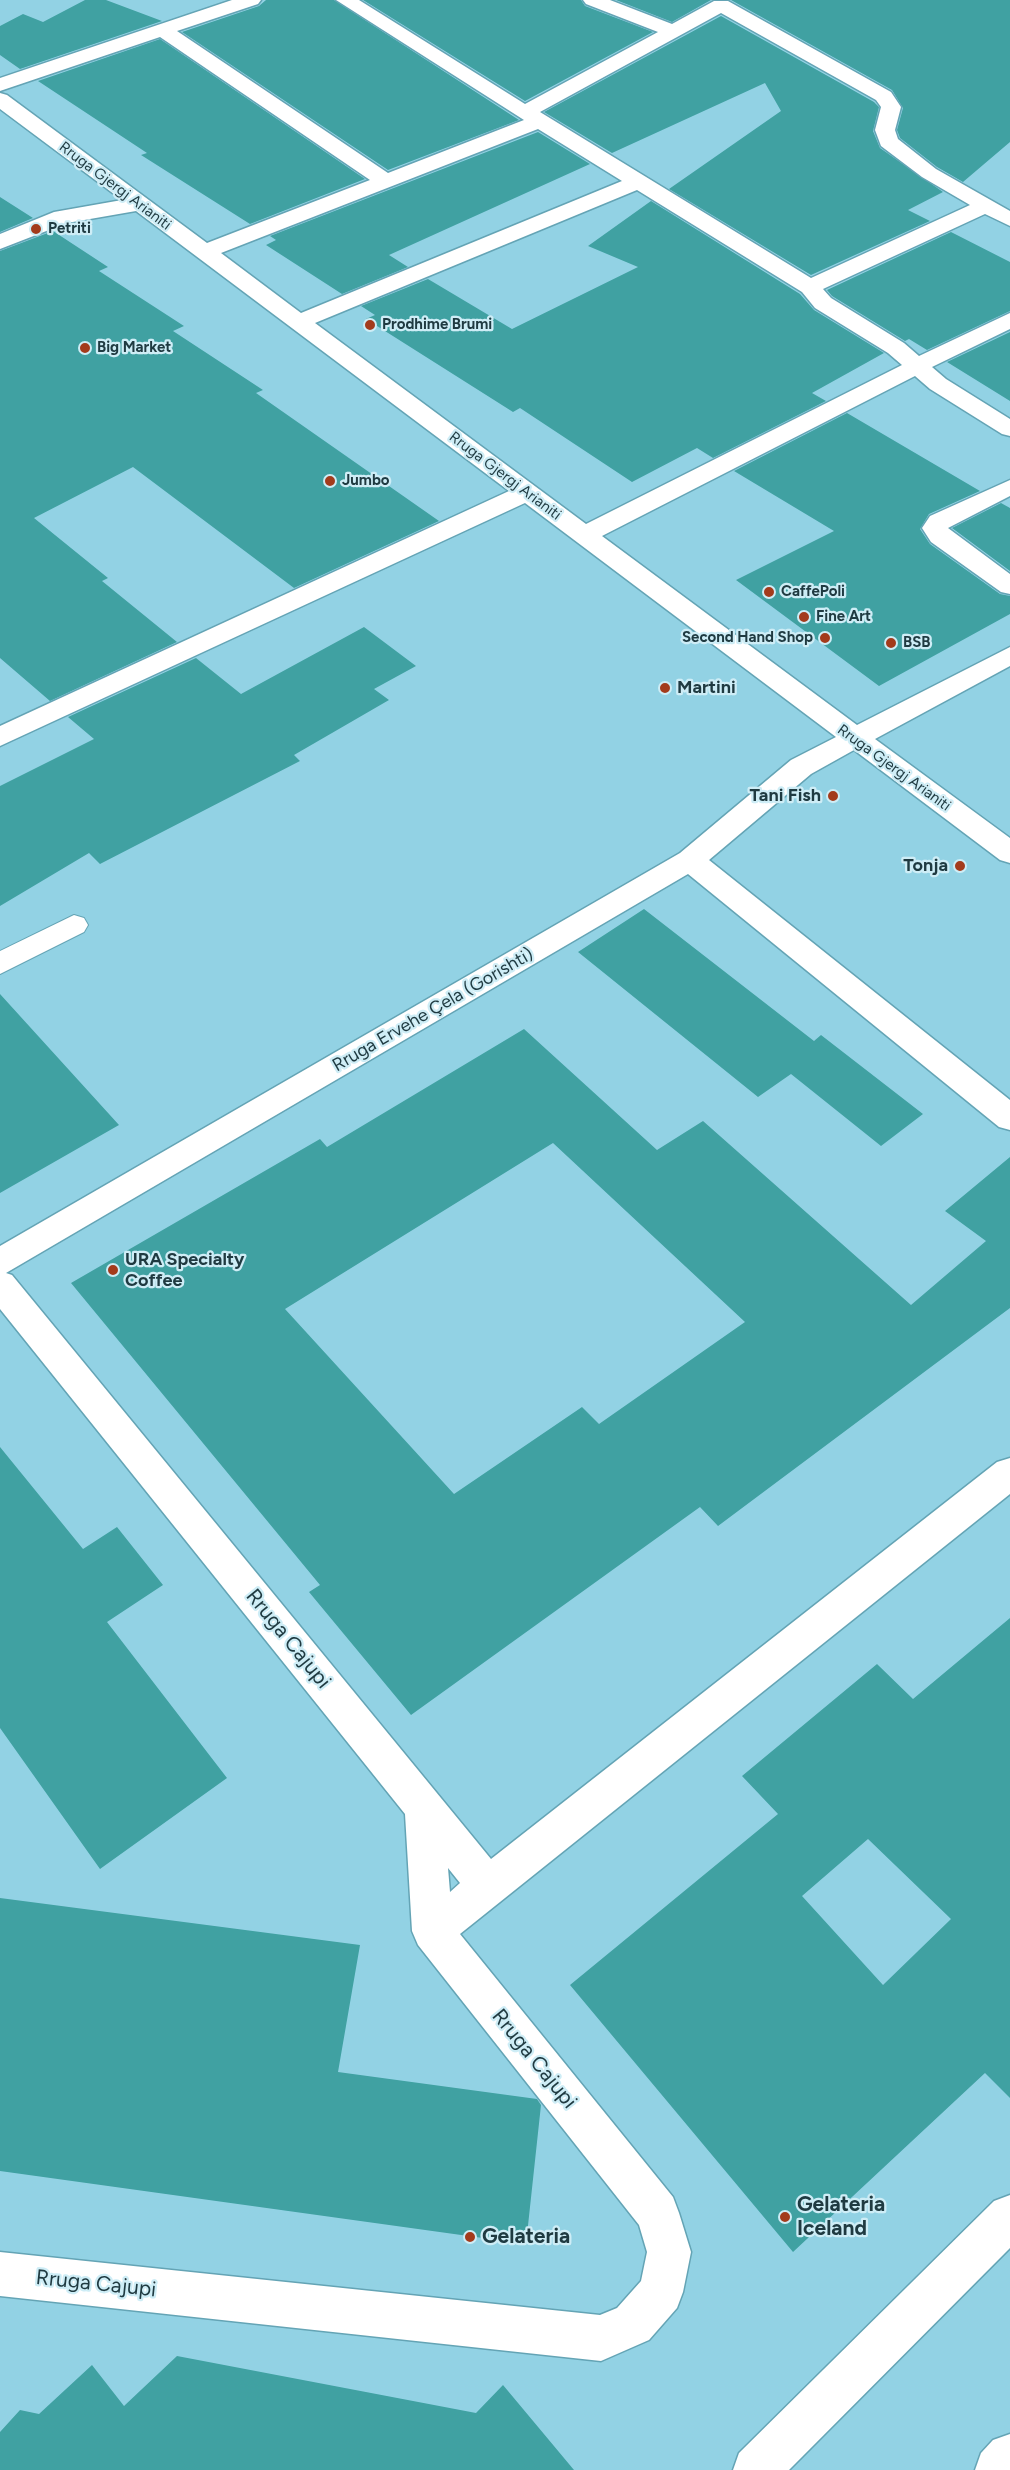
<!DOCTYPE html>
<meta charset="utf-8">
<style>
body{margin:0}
canvas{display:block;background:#92d2e4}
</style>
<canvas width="1010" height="2470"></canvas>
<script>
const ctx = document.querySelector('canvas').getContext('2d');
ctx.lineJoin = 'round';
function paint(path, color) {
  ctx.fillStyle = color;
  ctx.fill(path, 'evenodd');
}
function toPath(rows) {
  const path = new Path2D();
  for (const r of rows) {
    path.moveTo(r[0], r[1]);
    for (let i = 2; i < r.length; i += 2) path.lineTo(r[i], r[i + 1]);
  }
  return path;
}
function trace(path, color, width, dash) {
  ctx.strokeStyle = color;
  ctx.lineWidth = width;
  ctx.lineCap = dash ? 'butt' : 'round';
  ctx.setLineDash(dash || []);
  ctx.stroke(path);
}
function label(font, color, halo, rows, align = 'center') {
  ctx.font = font + ' Figtree,sans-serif';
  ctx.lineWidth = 4.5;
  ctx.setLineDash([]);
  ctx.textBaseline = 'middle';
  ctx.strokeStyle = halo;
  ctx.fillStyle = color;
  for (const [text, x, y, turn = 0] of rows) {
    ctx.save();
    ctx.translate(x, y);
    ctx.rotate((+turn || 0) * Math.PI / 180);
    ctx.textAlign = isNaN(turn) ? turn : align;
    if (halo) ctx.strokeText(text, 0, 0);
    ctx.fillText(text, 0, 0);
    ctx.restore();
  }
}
const building = toPath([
 [85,0,106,0,162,21,20,69,0,55,0,26,23,14,43,22],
 [266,0,334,0,519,120,388,170,182,32,259,6],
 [363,0,581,0,585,6,653,32,525,101],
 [616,0,711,0,672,22],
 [731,0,1010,0,1010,142,963,182,937,167,900,138,897,130,903,108,892,90],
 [721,16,874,102,879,107,873,131,880,148,943,192,908,210,930,221,811,275,669,189,781,111,765,83,612,153,544,112],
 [160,39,365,179,250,224,141,155,147,153,38,81],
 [538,132,590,164,389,255,408,267,342,294,266,245,276,240,270,236],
 [0,197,33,218,0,232],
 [651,201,800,294,814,310,884,353,812,393,826,401,713,458,697,448,632,482,520,408,513,412,366,319,375,315,361,306,428,279,512,329,638,267,588,246],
 [53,231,108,267,99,271,184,326,173,331,263,390,256,393,439,521,294,588,133,467,34,518,108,578,102,581,177,642,50,701,0,658,0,251],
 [951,232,1010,262,1010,311,927,350,909,339,905,341,832,296,827,290],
 [1010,332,1010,401,947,362],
 [847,413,980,491,929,514,920,529,930,544,1000,594,1010,596,1010,614,879,686,736,580,834,531,734,471],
 [1001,503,1010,508,1010,571,952,528],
 [364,627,416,666,374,689,389,700,294,755,300,761,100,864,89,853,0,906,0,786,94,739,68,717,196,658,241,694],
 [644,909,814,1041,821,1035,923,1114,881,1146,791,1074,758,1097,578,952],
 [0,994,119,1125,0,1193],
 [524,1029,657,1150,703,1121,911,1305,986,1241,945,1211,1010,1157,1010,1308,718,1526,700,1507,411,1715,309,1592,320,1585,71,1283,320,1139,327,1147],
 [553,1143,745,1322,599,1424,582,1407,454,1494,285,1309],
 [0,1447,83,1549,117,1527,163,1585,107,1622,227,1778,100,1869,0,1728],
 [1010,1618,1010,2098,985,2073,793,2252,570,1985,778,1814,742,1776,877,1664,913,1699],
 [868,1839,951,1919,883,1985,802,1896],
 [0,1898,360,1945,338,2072,537,2099,541,2105,526,2244,0,2171],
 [177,2356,476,2413,503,2385,574,2470,0,2470,0,2432,20,2410,39,2414,92,2365,124,2406]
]);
const lane = toPath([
 [74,915,84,918,88,925,84,932,0,974,0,951,74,915]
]);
const street = toPath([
 [232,0,261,0,258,4,177,31,388,173,524,120,336,0,359,0,525,104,658,32,586,4,583,0,610,0,672,24,714,1,728,1,891,92,901,107,895,130,898,139,936,169,1010,211,1010,226,985,214,823,289,831,298,904,343,919,356,1010,313,1010,329,932,367,946,379,1010,419,1010,436,1002,434,930,389,915,376,602,536,857,725,1010,647,1010,666,875,739,1010,838,1010,863,1000,860,854,750,811,774,709,860,1010,1100,1010,1130,999,1127,688,874,6,1273,12,1275,491,1859,997,1462,1010,1458,1010,1494,460,1934,673,2197,679,2213,691,2252,683,2292,677,2308,649,2340,601,2361,0,2296,0,2252,600,2315,617,2308,641,2281,647,2252,639,2225,418,1945,412,1931,405,1814,0,1309,0,1246,680,853,791,760,836,737,525,503,0,746,0,726,509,491,136,211,67,223,0,249,0,234,54,212,122,200,0,109,0,93,7,95,207,243,370,180,160,37,0,91,0,78,232,0],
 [721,13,876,100,881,107,875,130,881,146,922,177,970,205,811,278,540,112,721,13],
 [538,129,622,181,301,313,221,253,538,129],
 [637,190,802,292,815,308,888,353,902,365,586,524,315,323,637,190],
 [448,1868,460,1883,450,1892,448,1868],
 [1010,480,1010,496,948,528,1010,574,1010,594,1001,592,931,542,922,528,930,516,1010,480],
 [1010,2195,1010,2248,789,2470,733,2470,739,2453,994,2201,1010,2195]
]);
const secondary = toPath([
 [1010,2434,1010,2470,975,2470,981,2453,993,2440,1010,2434]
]);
const markers = [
 [36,229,6,"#a33b1c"],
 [370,325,6,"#a33b1c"],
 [85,348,6,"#a33b1c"],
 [330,481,6,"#a33b1c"],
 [769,592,6,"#a33b1c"],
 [804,617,6,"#a33b1c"],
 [825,638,6,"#a33b1c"],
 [891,643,6,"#a33b1c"],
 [665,688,6,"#a33b1c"],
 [833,796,6,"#a33b1c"],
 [960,866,6,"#a33b1c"],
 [113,1270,6,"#a33b1c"],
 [785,2217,6,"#a33b1c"],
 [470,2237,6,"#a33b1c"]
];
const farStreetnames = [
 ["Rruga Gjergj Arianiti",115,186,37],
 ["Rruga Gjergj Arianiti",505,476,37],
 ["Rruga Gjergj Arianiti",894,768,36]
];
const farPoinames = [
 ["Petriti",48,229],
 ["Prodhime Brumi",382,325],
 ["Big Market",97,348],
 ["Jumbo",342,481],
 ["CaffePoli",781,592],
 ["Fine Art",816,617],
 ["Second Hand Shop",813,638,"right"],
 ["BSB",903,643]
];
const poiNames = [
 ["Martini",677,688],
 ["Tani Fish",821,796,"right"],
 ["Tonja",948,866,"right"],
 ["URA Specialty",125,1260],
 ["Coffee",125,1281]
];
const streetNames = [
 ["Rruga Ervehe Çela (Gorishti)",433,1010,-30]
];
const nearStreetnames = [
 ["Rruga Cajupi",288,1639,51],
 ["Rruga Cajupi",534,2059,51],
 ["Rruga Cajupi",96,2284,6]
];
const nearPoinames = [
 ["Gelateria",797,2205],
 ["Iceland",797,2229],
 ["Gelateria",482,2237]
];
paint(building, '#40a1a2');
trace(lane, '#64a4b5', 2);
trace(street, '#64a4b5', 3);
trace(secondary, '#64a4b5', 3);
paint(lane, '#fff');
paint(street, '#fff');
paint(secondary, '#fff');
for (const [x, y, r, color] of markers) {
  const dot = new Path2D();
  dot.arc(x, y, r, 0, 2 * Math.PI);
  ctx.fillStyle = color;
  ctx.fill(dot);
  trace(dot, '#ceedf6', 2);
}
label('15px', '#1f3a41', '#ceedf6', farStreetnames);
label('bold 15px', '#1f3a41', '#ceedf6', farPoinames, 'left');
label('bold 18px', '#1f3a41', '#ceedf6', poiNames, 'left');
label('18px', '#1f3a41', '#ceedf6', streetNames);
label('21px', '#1f3a41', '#ceedf6', nearStreetnames);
label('bold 21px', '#1f3a41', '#ceedf6', nearPoinames, 'left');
</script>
